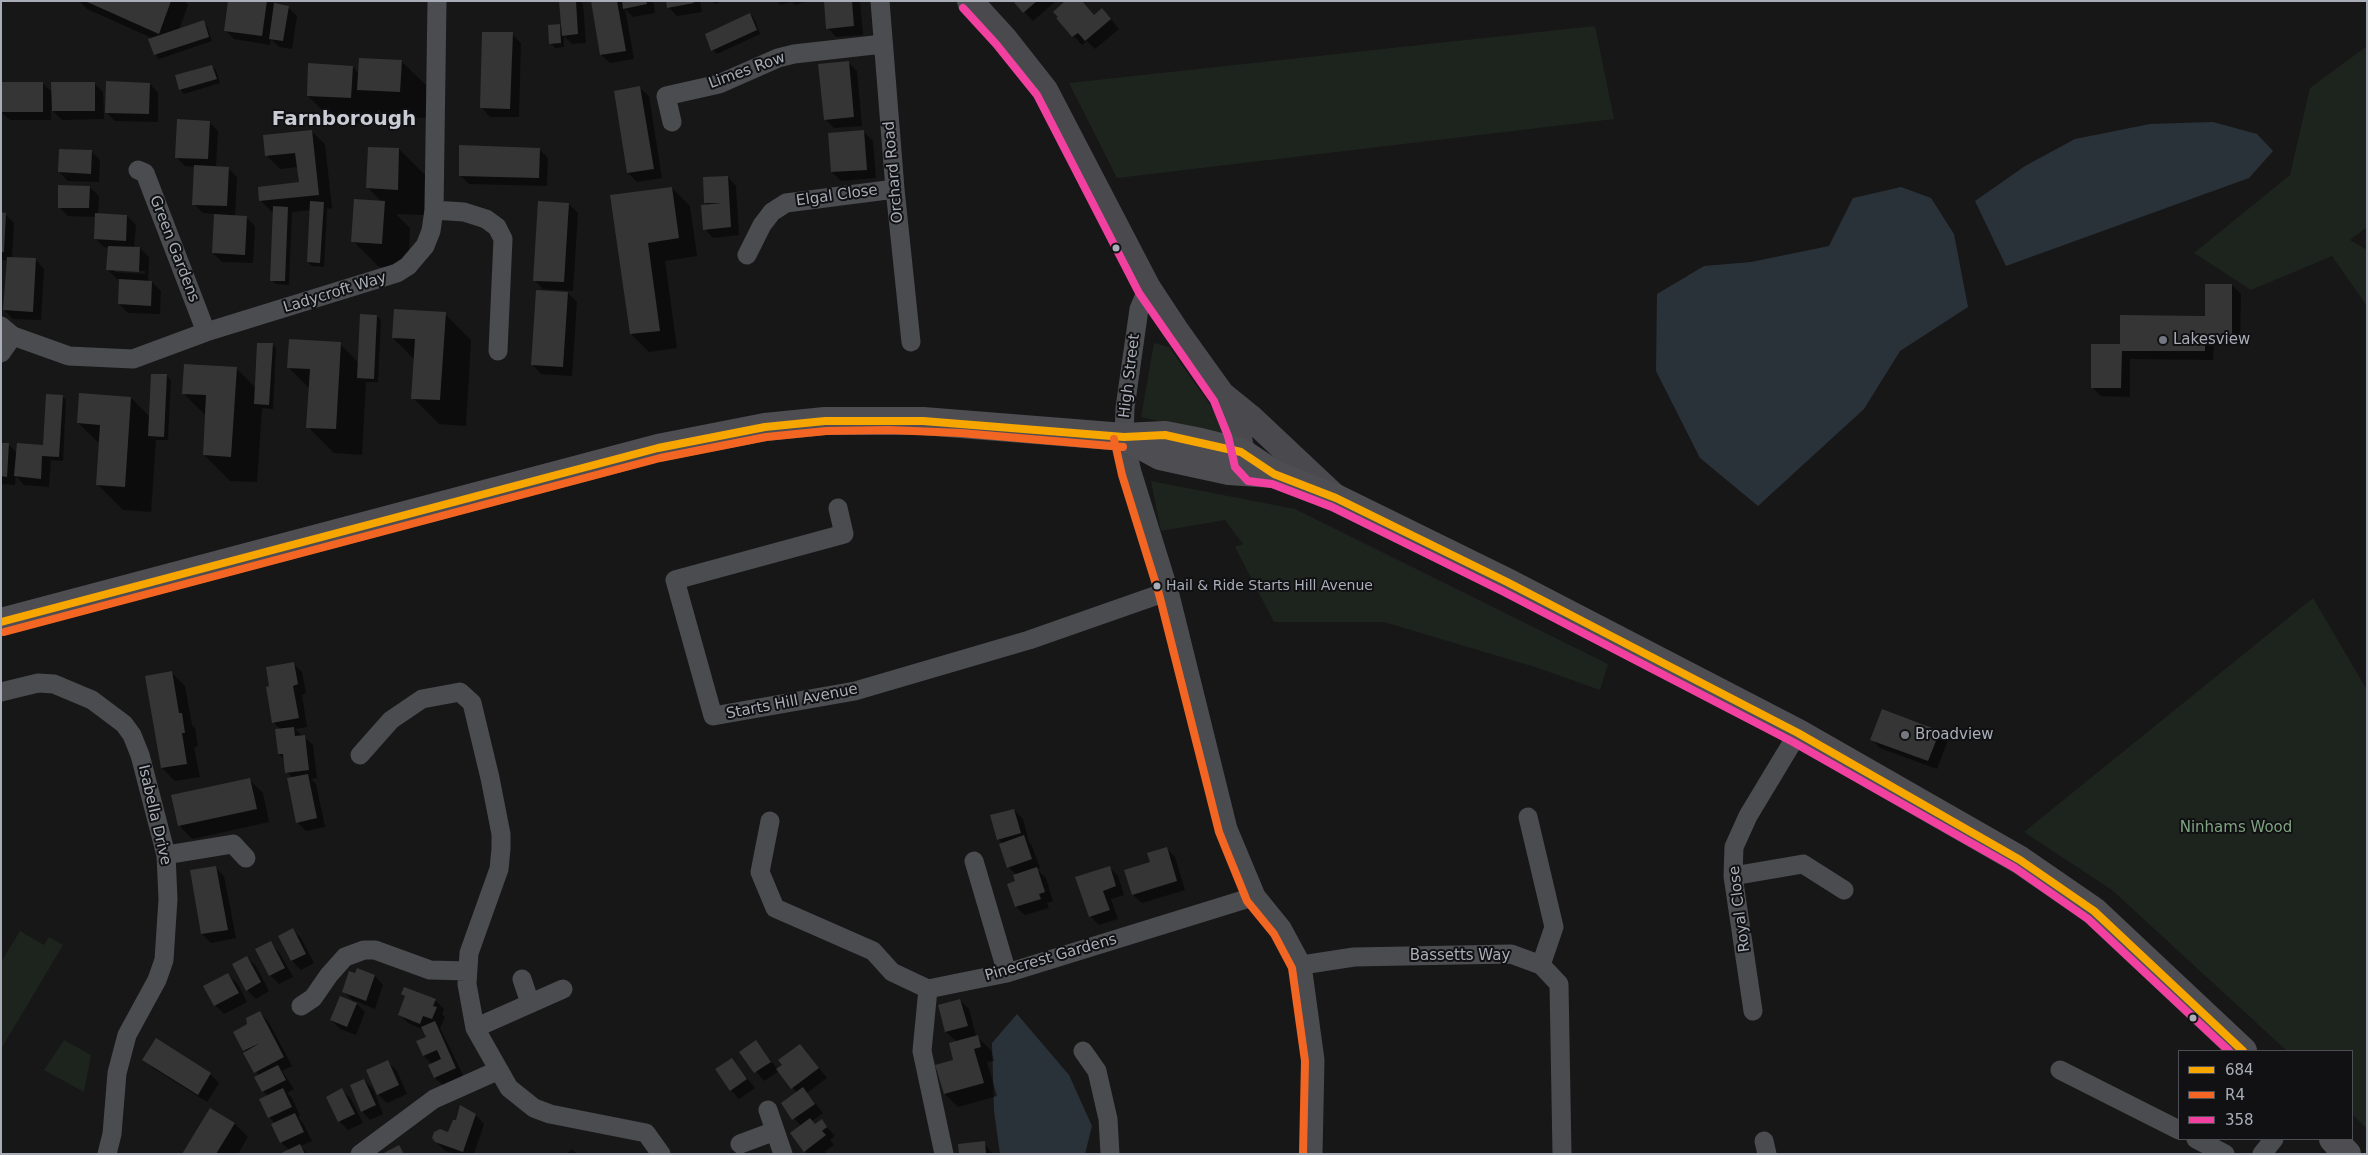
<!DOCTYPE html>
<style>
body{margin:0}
#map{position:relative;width:2368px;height:1155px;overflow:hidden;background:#171717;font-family:"DejaVu Sans",sans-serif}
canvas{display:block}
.frame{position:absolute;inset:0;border:2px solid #a8adb8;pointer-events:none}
.legend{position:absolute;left:2178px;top:1050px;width:175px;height:90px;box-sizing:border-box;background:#111113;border:1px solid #4d4f55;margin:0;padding:6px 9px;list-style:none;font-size:15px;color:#a8adb8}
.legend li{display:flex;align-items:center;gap:10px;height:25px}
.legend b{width:25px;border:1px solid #4d4f55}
</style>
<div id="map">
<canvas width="2368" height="1155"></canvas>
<div class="frame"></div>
<ul class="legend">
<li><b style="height:6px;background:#f7a600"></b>684</li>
<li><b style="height:6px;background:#f26522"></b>R4</li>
<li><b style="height:6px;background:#f240a1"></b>358</li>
</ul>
</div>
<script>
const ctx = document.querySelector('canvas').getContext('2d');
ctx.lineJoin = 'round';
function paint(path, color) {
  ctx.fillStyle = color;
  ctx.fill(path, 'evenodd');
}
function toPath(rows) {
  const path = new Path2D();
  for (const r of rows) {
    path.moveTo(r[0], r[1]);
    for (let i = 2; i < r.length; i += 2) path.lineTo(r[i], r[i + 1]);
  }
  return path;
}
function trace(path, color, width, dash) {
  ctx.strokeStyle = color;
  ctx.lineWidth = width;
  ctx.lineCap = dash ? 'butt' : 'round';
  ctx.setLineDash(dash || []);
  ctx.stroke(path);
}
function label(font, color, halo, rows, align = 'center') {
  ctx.font = font + ' "DejaVu Sans",sans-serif';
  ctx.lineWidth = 4;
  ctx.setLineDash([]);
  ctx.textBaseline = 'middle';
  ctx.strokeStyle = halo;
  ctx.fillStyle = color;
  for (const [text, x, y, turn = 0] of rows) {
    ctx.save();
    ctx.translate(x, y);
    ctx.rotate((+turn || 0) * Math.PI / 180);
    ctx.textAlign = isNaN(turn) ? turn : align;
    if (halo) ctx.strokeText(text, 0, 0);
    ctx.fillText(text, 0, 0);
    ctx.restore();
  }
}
const green = toPath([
 [1595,26,1614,119,1117,178,1069,83],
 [2367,46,2367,227,2350,240,2367,250,2367,306,2332,256,2251,290,2194,253,2290,175,2310,88],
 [1154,343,1169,347,1226,427,1220,436,1141,417],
 [1151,481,1295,509,1608,664,1600,690,1538,668,1384,622,1274,622,1235,547,1243,544,1225,520,1161,531],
 [2313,598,2367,690,2367,1129,2352,1114,2352,1051,2287,1051,2112,890,2024,832],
 [20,931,44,945,49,937,63,945,1,1049,1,962],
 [64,1040,91,1055,84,1092,44,1070]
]);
const water = toPath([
 [2213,122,2257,134,2273,151,2249,178,2006,266,1975,201,2025,166,2075,139,2150,124],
 [1901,187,1931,198,1954,234,1968,307,1900,351,1864,409,1758,506,1700,458,1656,371,1657,294,1704,266,1751,262,1829,246,1853,198],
 [1017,1014,1069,1075,1092,1126,1085,1154,1000,1154,994,1111,992,1043]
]);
const shadow = toPath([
 [79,1,185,1,188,5,179,30,203,22,207,26,212,41,159,59,155,54,154,39,87,9],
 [229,1,271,1,274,4,288,7,297,16,292,49,279,47,271,39,270,45,234,39,225,30],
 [561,1,581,1,583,4,586,43,572,44,564,36,564,47,555,48,551,43,559,25,563,29],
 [592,1,653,1,655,13,633,17,625,9,634,59,610,63,601,55],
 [667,1,700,1,702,12,677,16,668,7],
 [712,1,723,1,715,4],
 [777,1,809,1,795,5,792,2,781,5],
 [825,1,860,1,863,35,836,37,828,28],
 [1014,1,1056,1,1033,21],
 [750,14,754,18,760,34,717,54,713,50,707,35],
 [1094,16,1110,18,1119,29,1095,49,1087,41,1082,45,1058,19],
 [512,34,521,43,519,117,490,117,482,108],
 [401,61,428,87,426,118,385,116,378,109,377,124,334,122,308,96,353,67,359,74],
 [849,63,857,71,862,126,834,128,825,119],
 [212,66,216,70,220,83,184,94,180,89],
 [42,83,53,93,94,83,103,92,104,119,62,120,51,109,51,120,10,120,1,112],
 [150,84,158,93,158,122,115,121,106,112],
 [640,88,649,96,662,178,637,182,628,173,615,92],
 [209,122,218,131,216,168,228,168,237,177,235,216,246,217,255,226,253,263,222,262,213,253,215,214,203,213,194,204,196,167,185,166,176,157],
 [311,131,325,144,332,208,327,209,324,267,312,266,308,262,311,210,292,212,289,285,276,284,271,280,274,214,261,201,300,183,298,167,280,169,266,155],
 [864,132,873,141,876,178,841,181,832,172],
 [399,149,425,175,424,215,396,214,410,228,408,269,379,267,353,241,382,202,368,188],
 [539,149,548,158,547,186,469,184,460,175],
 [92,152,100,160,99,182,68,181,59,172],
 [728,177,736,186,739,235,713,238,705,229,708,205,705,202],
 [90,187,99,196,98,214,127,216,136,225,134,248,140,248,149,257,148,282,152,282,161,291,160,314,128,313,119,304,120,279,117,279,108,270,109,248,104,247,95,238,96,217,68,216,59,207],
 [115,270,145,271,145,274,115,272],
 [672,188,690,206,697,256,665,261,677,348,649,352,631,334,612,197],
 [569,204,578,213,573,291,543,289,534,280],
 [1,214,5,214,14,223,12,258,36,260,44,269,41,320,13,319,4,310,8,260,1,260],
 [2232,285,2241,294,2240,344,2214,344,2213,360,2130,359,2130,397,2101,396,2092,387,2121,345,2206,317],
 [568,293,577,302,572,376,541,374,533,365],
 [445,314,471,340,466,426,439,424,413,398,415,360,393,338],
 [377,316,381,320,378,382,366,382,362,455,334,453,308,427,310,389,288,367,340,344,359,363],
 [272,344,276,348,273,409,262,408,257,482,230,481,204,455,206,416,184,394,236,368,256,388],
 [167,376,171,380,168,440,156,440,151,512,123,510,97,484,100,444,78,423,80,395,131,398,150,417],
 [62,396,66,400,63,461,51,460,49,487,24,485,16,476,15,485,1,484,1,444,8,444,17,453,44,446],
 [293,663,302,672,306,693,302,695,307,727,295,729,313,745,317,778,311,779,316,784,325,827,306,831,297,822,293,778,287,772,285,760,279,754,281,730,273,722],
 [172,673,185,686,192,725,195,728,198,746,194,747,200,777,175,781,162,768],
 [1939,732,1948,740,1937,769,1880,748,1872,740],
 [250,780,263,793,269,822,192,839,179,825],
 [1014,810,1023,819,1029,842,1032,846,1040,868,1037,869,1046,878,1053,901,1047,903,1049,908,1025,915,1016,907,1017,875,1008,867,1003,844,998,839],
 [1166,848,1175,857,1185,890,1142,903,1133,895,1151,863],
 [215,867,224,876,236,938,211,943,202,934],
 [1109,867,1118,876,1124,895,1111,899,1118,919,1099,925,1090,916],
 [293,930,301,938,314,963,301,970,292,961,279,936],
 [270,943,279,952,293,977,279,984,270,975],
 [247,957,256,966,269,991,256,999,247,990],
 [228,975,237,983,247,1002,224,1014,215,1005],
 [375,976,383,985,375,1009,353,1000,365,1012,356,1035,340,1029,331,1020,355,1003,343,991],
 [403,994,435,1000,444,1009,442,1014,445,1017,440,1028,464,1077,444,1086,435,1078,432,1064,424,1056,428,1037,424,1030,408,1023,399,1014,406,997],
 [960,1000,969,1009,976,1036,991,1050,994,1061,987,1062,997,1096,958,1107,945,1094,955,1061,957,1042,946,1032,939,1006],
 [259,1012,268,1021,292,1066,282,1071,294,1089,287,1093,292,1098,300,1116,298,1117,303,1123,312,1141,300,1146,308,1154,282,1154,289,1150,281,1142,275,1123,269,1117,268,1096,263,1091,259,1076,234,1032,248,1025],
 [156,1040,210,1074,219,1083,207,1102,153,1068,144,1060],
 [756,1042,778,1070,800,1045,827,1078,807,1093,823,1113,812,1121,816,1125,821,1121,835,1136,830,1140,834,1145,825,1151,827,1154,808,1154,805,1151,801,1126,782,1104,797,1093,779,1071,764,1081,741,1052],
 [732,1059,755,1088,739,1099,731,1090],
 [388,1062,397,1071,407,1094,387,1103,378,1094,368,1071],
 [364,1080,373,1089,383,1114,370,1120,362,1111],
 [342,1090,351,1099,363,1123,348,1130,339,1121],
 [210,1109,235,1124,248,1137,238,1154,183,1154],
 [476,1115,484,1124,474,1154,454,1154,445,1151,436,1142],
 [984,1143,993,1154,960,1154],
 [572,1149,577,1154,566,1154]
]);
const building = toPath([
 [85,1,171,1,159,34],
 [228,1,267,1,262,36,224,31],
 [559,1,576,1,578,34,562,36],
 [591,1,617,1,626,51,600,55],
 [622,1,646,1,647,4,623,9],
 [666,1,693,1,694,3,667,8],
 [824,1,852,1,854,26,826,29],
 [1013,1,1037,1,1023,13],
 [1065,1,1082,1,1094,15,1102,8,1111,19,1085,41,1078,33,1072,37,1056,18,1058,17,1053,12],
 [274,3,289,6,283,41,269,39],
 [750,13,757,30,711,51,705,34],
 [204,20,209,37,154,55,148,39],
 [560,24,561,43,549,44,548,25],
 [482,32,513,32,510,109,480,108],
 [359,58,402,60,400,92,357,90],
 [849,61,854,117,824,120,818,64],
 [308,63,353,66,351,98,307,96],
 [212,65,217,79,179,90,175,75],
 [106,81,150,83,149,114,105,113],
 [1,82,43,82,43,112,1,112],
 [51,82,95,82,95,111,52,111],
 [640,86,654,169,627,173,614,91],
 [177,119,210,121,208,159,175,158],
 [312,130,319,195,259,201,258,187,299,182,295,153,265,156,263,135],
 [864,130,867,170,831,172,828,133],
 [459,145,540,148,539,178,459,176],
 [368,147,399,148,398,190,366,188],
 [59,149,92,150,91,174,58,172],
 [194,165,229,167,227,206,192,205],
 [728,176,731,227,703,230,701,205,722,203,704,203,703,177],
 [58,185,90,186,89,208,58,208],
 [672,187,679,238,648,243,660,331,630,334,610,195],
 [354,199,385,201,382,244,351,242],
 [310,201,324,202,320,263,307,262],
 [538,201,569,203,564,282,533,281],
 [273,206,288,207,285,281,270,281],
 [1,212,6,213,4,252,1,252],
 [95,213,127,215,126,241,94,239],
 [214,214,247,216,245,255,212,253],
 [108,246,140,247,139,272,106,270],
 [7,257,36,258,33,312,3,310],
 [119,279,152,281,151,306,118,304],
 [2205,284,2232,284,2232,336,2205,336,2205,351,2122,351,2121,388,2091,388,2091,344,2120,344,2120,315,2205,316],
 [536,290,568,292,563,367,531,365],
 [394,309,446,312,440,400,411,399,415,339,392,338],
 [360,314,377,315,374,379,357,378],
 [289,339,341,342,336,429,306,428,310,369,287,368],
 [257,343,273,343,269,405,254,404],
 [184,364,237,367,231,457,203,455,206,395,182,394],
 [151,374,167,374,164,437,148,436],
 [79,393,131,397,125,487,96,485,100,425,77,423],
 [46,394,63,395,59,457,42,456,41,479,14,476,17,443,43,445],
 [1,443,9,443,7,477,1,476],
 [294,662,298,684,293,686,299,718,272,723,266,687,269,686,266,667],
 [172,671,179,713,182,713,185,733,182,733,187,764,161,768,145,676],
 [1882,709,1940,731,1928,761,1870,740],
 [294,727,295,736,305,735,309,770,285,773,283,754,278,754,275,729],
 [308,774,317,818,296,823,287,778],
 [250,778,257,809,178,826,171,795],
 [1014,809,1021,833,997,840,990,815],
 [1024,835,1032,859,1007,868,999,844],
 [1167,847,1177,881,1132,895,1124,870,1150,862,1147,853],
 [216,866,228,930,201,934,190,870],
 [1110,866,1116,886,1103,891,1110,910,1089,917,1075,877],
 [1037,867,1045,892,1039,894,1041,899,1015,907,1007,884,1015,881,1013,875],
 [293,928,306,954,291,961,278,936],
 [271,941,285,968,269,976,255,949],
 [247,956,261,982,246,991,232,964],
 [357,968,375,975,366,1001,342,992,349,971,355,973],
 [228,973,239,993,214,1006,203,986],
 [404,987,436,999,433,1006,437,1007,432,1019,423,1016,420,1024,398,1015,405,996,401,994],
 [340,996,357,1003,347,1027,330,1020],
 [960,999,968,1026,945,1032,938,1005],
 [260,1011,284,1057,254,1073,243,1053,260,1043,243,1051,233,1032,247,1024,246,1018],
 [435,1021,456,1068,434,1078,428,1065,441,1059,437,1050,423,1056,416,1041,426,1037,421,1027],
 [978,1035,981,1047,974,1049,984,1083,944,1094,935,1065,953,1060,949,1043],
 [156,1038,211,1073,198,1095,142,1060],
 [756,1040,771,1062,754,1073,739,1052],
 [800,1044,819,1068,791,1089,776,1069,782,1065,778,1060],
 [732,1058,747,1079,730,1091,715,1069],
 [388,1060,399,1085,377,1095,366,1070],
 [278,1065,286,1080,262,1092,254,1077],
 [364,1079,376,1105,361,1112,350,1085],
 [803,1087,815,1104,792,1120,781,1103],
 [283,1088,292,1107,268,1118,259,1099],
 [342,1088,355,1114,338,1122,326,1097],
 [460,1105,476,1114,463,1152,435,1142,432,1138,434,1132,440,1129,448,1132,453,1120,456,1120],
 [210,1108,235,1123,216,1154,182,1154],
 [295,1113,304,1132,280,1143,271,1124],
 [810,1118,815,1124,822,1119,827,1127,822,1131,826,1135,804,1152,790,1133],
 [985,1141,986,1154,959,1154,958,1144],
 [300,1144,305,1154,279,1154],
 [399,1145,404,1154,382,1154]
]);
const minor = toPath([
 [880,1,895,189,911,342],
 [672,122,666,96,719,84,778,58,794,54,883,44],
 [138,170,145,173,206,332],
 [434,210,464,212,486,219,497,227,503,239,498,351],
 [747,255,762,225,772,212,786,203,895,189],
 [1148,288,1139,309,1125,408,1124,437,1132,472,1169,591,1228,829,1256,896,1282,928,1302,965,1315,1060,1313,1154],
 [1,326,13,336,69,356,133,359,206,332,397,273,408,266,425,246,431,231,434,210,437,1],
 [1,353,13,336],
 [838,508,844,534,675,580,713,716,855,691,1029,640,1169,591],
 [1,692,38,683,54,684,92,700,124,724,132,735,140,755,166,855,168,899,164,960,157,980,127,1035,117,1073,112,1134,107,1154],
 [360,755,391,720,422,699,460,692,472,703,490,778,501,834,501,849,499,869,469,953,467,984,475,1028,509,1088,534,1108,550,1114,646,1133,661,1154],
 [1528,817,1554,927,1541,965],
 [770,821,760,872,775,908,873,951,892,972,928,989,1007,973,1256,896],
 [166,855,233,844,246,858],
 [974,861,1007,973],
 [1733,876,1803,864,1844,890],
 [1302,965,1354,957,1511,954,1541,965,1559,984,1562,1154],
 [522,979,530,1003],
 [928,989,922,1051,944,1154],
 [301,1006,313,998,329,975,345,957,364,950,375,950,430,970,467,971],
 [1753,1011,1733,876,1734,847,1748,816,1798,733],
 [475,1028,563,989],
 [1083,1051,1097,1071,1108,1119,1110,1154],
 [2060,1070,2179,1130],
 [768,1110,783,1154],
 [2196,1139,2225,1154],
 [1764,1141,1767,1154],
 [740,1144,775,1131],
 [360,1154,434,1099,499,1070],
 [2262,1154,2274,1139]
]);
const secondary = toPath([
 [970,1,1004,38,1045,90,1148,288,1175,329,1223,396,1238,433,1244,463,1251,470],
 [1224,396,1250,417,1334,496]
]);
const trunk = toPath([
 [1125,437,1160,456,1229,471,1273,474],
 [1,622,658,448,765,427,825,421,923,421,1124,437,1165,435,1201,442,1241,452,1274,474,1336,498,1507,582,1798,733,2020,860,2094,911,2243,1051],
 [2333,1139,2347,1154]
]);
const bus1 = toPath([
 [1,622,658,448,765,427,825,421,923,421,1124,437,1165,435,1241,452,1274,474,1336,498,1507,582,1798,733,2020,860,2094,911,2243,1051]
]);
const bus2 = toPath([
 [1114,439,1122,475,1159,594,1219,832,1247,901,1274,934,1292,968,1305,1061,1303,1154],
 [4,632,660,458,766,437,826,431,889,430,961,433,1123,447]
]);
const bus3 = toPath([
 [963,8,996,44,1037,95,1139,293,1214,401,1228,436,1235,467,1248,481,1272,484,1332,507,1502,591,1793,742,2015,868,2088,919,2229,1051]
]);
const markers = [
 [1116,248,4.5,"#a8adb8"],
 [2163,340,5,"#757880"],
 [1157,586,4.5,"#a8adb8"],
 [1905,735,5,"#757880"],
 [2193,1018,4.5,"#a8adb8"]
];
const busNames = [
 ["Hail & Ride Starts Hill Avenue",1166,586]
];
const streetNames = [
 ["Limes Row",747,71,-20],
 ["Orchard Road",894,172,-95],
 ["Elgal Close",837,196,-8],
 ["Green Gardens",174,249,69],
 ["Ladycroft Way",335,293,-17],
 ["High Street",1130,376,-83],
 ["Starts Hill Avenue",792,702,-11],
 ["Isabella Drive",154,815,77],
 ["Royal Close",1740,909,-97],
 ["Bassetts Way",1460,956],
 ["Pinecrest Gardens",1051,958,-16]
];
const poiNames = [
 ["Lakesview",2173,340],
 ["Broadview",1915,735]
];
const parkNames = [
 ["Ninhams Wood",2236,828]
];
const districtNames = [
 ["Farnborough",344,120]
];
paint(green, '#1d241e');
paint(water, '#2a3239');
paint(shadow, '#0007');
paint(building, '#353536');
trace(minor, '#4b4c50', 19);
trace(secondary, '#4a4a4e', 26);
trace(trunk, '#4e4e52', 28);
trace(bus1, '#f7a600', 8);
trace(bus2, '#f26522', 8);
trace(bus3, '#f240a1', 8);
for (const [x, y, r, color] of markers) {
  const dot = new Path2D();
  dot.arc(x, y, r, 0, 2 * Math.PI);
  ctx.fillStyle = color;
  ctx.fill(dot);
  trace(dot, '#111113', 2);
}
label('14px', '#a8adb8', '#111113', busNames, 'left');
label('15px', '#a8adb8', '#111113', streetNames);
label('15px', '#a8adb8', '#111113', poiNames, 'left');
label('15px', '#7fa381', '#111113', parkNames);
label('bold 20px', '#c9ccd4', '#111113', districtNames);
</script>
